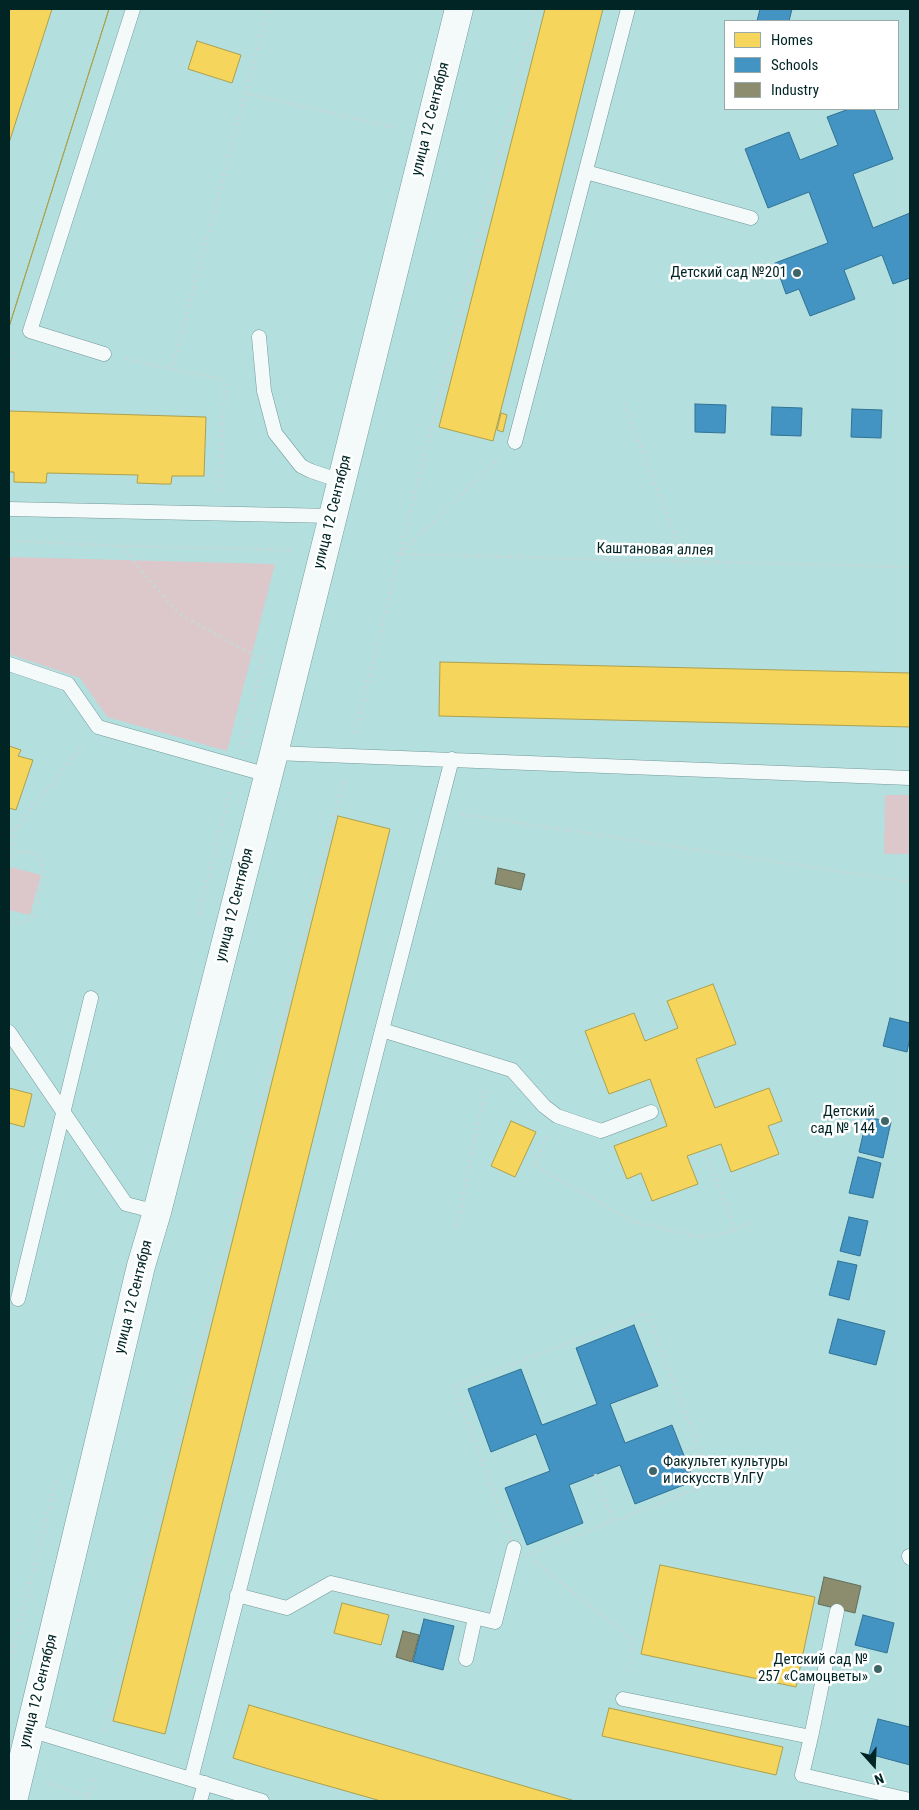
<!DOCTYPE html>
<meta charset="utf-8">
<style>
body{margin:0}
#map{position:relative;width:919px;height:1810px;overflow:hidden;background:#b3dfdf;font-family:"Roboto Condensed",sans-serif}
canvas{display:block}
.frame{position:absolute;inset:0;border:10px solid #012525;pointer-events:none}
.legend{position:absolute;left:724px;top:20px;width:175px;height:90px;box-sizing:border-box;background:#fff;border:1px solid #99a8a8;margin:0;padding:6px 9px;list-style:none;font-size:15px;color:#012525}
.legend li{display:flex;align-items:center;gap:10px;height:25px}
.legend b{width:25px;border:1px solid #99a8a8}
.north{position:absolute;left:849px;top:1740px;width:50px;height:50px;-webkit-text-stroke:4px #fff;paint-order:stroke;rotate:160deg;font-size:14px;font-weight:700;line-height:20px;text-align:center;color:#012525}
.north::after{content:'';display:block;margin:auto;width:18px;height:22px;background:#012525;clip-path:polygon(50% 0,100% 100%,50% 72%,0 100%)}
</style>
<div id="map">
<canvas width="919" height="1810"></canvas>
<div class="frame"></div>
<ul class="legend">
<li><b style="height:14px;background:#f6d55c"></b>Homes</li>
<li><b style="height:14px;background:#4393c3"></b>Schools</li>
<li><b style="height:14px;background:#8c8c6e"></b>Industry</li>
</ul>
<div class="north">N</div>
</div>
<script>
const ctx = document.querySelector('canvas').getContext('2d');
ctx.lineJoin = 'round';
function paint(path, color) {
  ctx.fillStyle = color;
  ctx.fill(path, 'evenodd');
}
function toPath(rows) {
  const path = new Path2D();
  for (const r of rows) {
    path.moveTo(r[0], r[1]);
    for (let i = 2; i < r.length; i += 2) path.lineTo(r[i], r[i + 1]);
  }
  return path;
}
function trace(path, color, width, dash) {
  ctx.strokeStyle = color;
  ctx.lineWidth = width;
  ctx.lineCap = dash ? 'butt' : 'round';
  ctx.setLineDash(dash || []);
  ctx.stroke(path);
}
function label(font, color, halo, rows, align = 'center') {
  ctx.font = font + ' "Roboto Condensed",sans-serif';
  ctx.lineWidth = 5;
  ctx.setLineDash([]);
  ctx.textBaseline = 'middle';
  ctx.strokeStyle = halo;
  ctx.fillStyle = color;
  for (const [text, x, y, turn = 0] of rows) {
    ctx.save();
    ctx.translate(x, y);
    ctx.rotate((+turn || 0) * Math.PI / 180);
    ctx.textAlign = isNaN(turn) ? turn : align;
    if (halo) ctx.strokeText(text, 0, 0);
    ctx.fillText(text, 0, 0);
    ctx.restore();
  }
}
const green = toPath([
 [9,557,275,564,227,751,107,717,80,678,9,654],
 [885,795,910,795,910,854,884,854],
 [11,867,41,875,30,915,9,910,9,874]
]);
const homes = toPath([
 [9,9,109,9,9,327,9,9],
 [52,9,109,9,9,327,9,143,52,9],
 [545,9,603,9,493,441,439,427,545,9],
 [197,41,241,55,232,83,188,69,197,41],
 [9,411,206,417,204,476,172,476,171,484,162,484,137,483,138,475,47,473,46,483,14,482,14,472,9,472,9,411],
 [501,413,507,415,503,432,497,430,501,413],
 [440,662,910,673,910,727,439,716,440,662],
 [9,746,21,750,18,756,33,760,16,810,9,808,9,746],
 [338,816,390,829,165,1734,113,1721,338,816],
 [713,984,736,1044,696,1059,715,1108,769,1088,782,1121,768,1126,779,1154,731,1172,721,1144,687,1156,698,1184,652,1201,641,1173,627,1179,614,1146,667,1126,650,1079,609,1094,585,1031,634,1013,645,1041,678,1028,667,1001,713,984],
 [9,1088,32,1094,24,1127,9,1123,9,1088],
 [511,1121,536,1132,515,1177,491,1166,511,1121],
 [660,1565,815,1597,796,1687,641,1654,660,1565],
 [342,1603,389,1615,381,1645,334,1633,342,1603],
 [249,1705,575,1801,381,1801,272,1770,233,1758,249,1705],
 [609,1708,783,1747,776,1775,602,1736,609,1708]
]);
const schools = toPath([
 [760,9,792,9,789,21,757,21,760,9],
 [849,109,874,109,893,159,853,174,873,228,910,213,910,278,893,284,882,255,844,270,855,299,810,316,799,289,786,294,775,263,828,243,809,192,768,208,745,149,789,132,800,160,838,145,827,117,849,109],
 [695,404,726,405,725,433,695,432,695,404],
 [772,407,802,408,801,436,771,435,772,407],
 [852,409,882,410,881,438,851,437,852,409],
 [890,1018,910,1023,910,1038,907,1052,883,1046,890,1018],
 [867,1117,891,1122,883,1158,859,1152,867,1117],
 [858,1157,881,1163,873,1198,849,1193,858,1157],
 [849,1217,868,1221,860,1256,840,1251,849,1217],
 [838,1261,857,1265,849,1300,829,1295,838,1261],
 [838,1319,885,1331,876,1365,829,1353,838,1319],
 [634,1325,658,1386,610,1404,625,1443,672,1425,694,1481,635,1504,620,1465,569,1485,583,1523,527,1545,505,1488,550,1471,536,1434,491,1452,468,1389,521,1369,542,1425,597,1404,576,1348,634,1325],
 [863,1615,894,1623,887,1653,855,1645,863,1615],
 [424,1619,454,1626,443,1670,413,1662,424,1619],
 [878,1719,910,1727,910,1765,869,1754,878,1719]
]);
const industry = toPath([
 [498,868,525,874,521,890,495,884,498,868],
 [824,1577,861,1586,855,1613,818,1604,824,1577],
 [403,1631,419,1635,412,1662,396,1657,403,1631]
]);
const path = toPath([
 [245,93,397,128],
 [126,359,172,369],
 [9,367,16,350],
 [624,403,685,562],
 [220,490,225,380,172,369,268,9],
 [9,541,120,546,291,550],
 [120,546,179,614,263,660],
 [399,554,910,567],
 [400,554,499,458],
 [355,733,536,9],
 [242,745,266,649],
 [461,814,910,882],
 [9,830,17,827],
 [9,857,17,827,83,745],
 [199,914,230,790],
 [9,922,18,924,29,920,32,917,35,913,44,871,41,860,34,853,18,851,10,858],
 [547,1137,534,1165,632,1221,699,1237,725,1233,752,1223],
 [707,1155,735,1230],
 [457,1226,486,1086],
 [647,1313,712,1483,518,1558,454,1386,647,1313],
 [595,1474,613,1521],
 [534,1561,634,1641,628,1676],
 [9,1666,56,1480],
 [105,1730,344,778],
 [47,1783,88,1796],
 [87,1801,94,1775]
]);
const service = toPath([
 [586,172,751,218],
 [259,337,264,391,275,433,301,466,311,471,341,481],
 [104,354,30,331,133,9],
 [515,442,628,9],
 [9,509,333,516],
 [9,664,68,684,98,727,268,775],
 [274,753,910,778],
 [382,1030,512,1070,544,1106,557,1116,601,1131,651,1112],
 [9,1032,126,1204,157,1212],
 [18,1299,91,998],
 [909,1556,910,1558],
 [237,1595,287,1608,331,1583,495,1622,514,1548],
 [466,1659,475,1618],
 [623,1699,811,1737,802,1775,910,1800],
 [30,1730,262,1801],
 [811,1737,837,1611],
 [191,1779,382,1030,452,759],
 [200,1801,205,1783]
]);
const minor = toPath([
 [13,1801,141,1266,157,1212,274,753,459,9]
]);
const markers = [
 [797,273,5,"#3f6666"],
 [885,1121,5,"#3f6666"],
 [653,1471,5,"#3f6666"],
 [878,1669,5,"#3f6666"]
];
const streetNames = [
 ["улица 12 Сентября",431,119,-76],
 ["улица 12 Сентября",333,512,-76],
 ["Каштановая аллея",655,550,1],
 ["улица 12 Сентября",235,905,-76],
 ["улица 12 Сентября",134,1297,-76],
 ["улица 12 Сентября",39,1691,-76]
];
const poiNames = [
 ["Детский сад №201",787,273],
 ["Детский",875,1112],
 ["сад № 144",875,1129],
 ["Факультет культуры",663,1462,"left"],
 ["и искусств УлГУ",663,1479,"left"],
 ["Детский сад №",868,1660],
 ["257 «Самоцветы»",868,1677]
];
paint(green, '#dcc8ca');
paint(homes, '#f6d55c');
trace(homes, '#aca04c', 1);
paint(schools, '#4393c3');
trace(schools, '#2f7294', 1);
paint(industry, '#8c8c6e');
trace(industry, '#626d58', 1);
trace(service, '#749898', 15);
trace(minor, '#749898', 29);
trace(path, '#c7d6d6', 3, [2.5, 4]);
trace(service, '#f4fafa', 14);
trace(minor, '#f4fafa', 28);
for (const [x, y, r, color] of markers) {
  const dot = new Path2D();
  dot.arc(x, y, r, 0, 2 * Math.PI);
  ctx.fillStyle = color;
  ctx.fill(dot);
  trace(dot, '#fff', 2);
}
label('15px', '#012525', '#fff', streetNames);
label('15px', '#012525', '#fff', poiNames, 'right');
</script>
